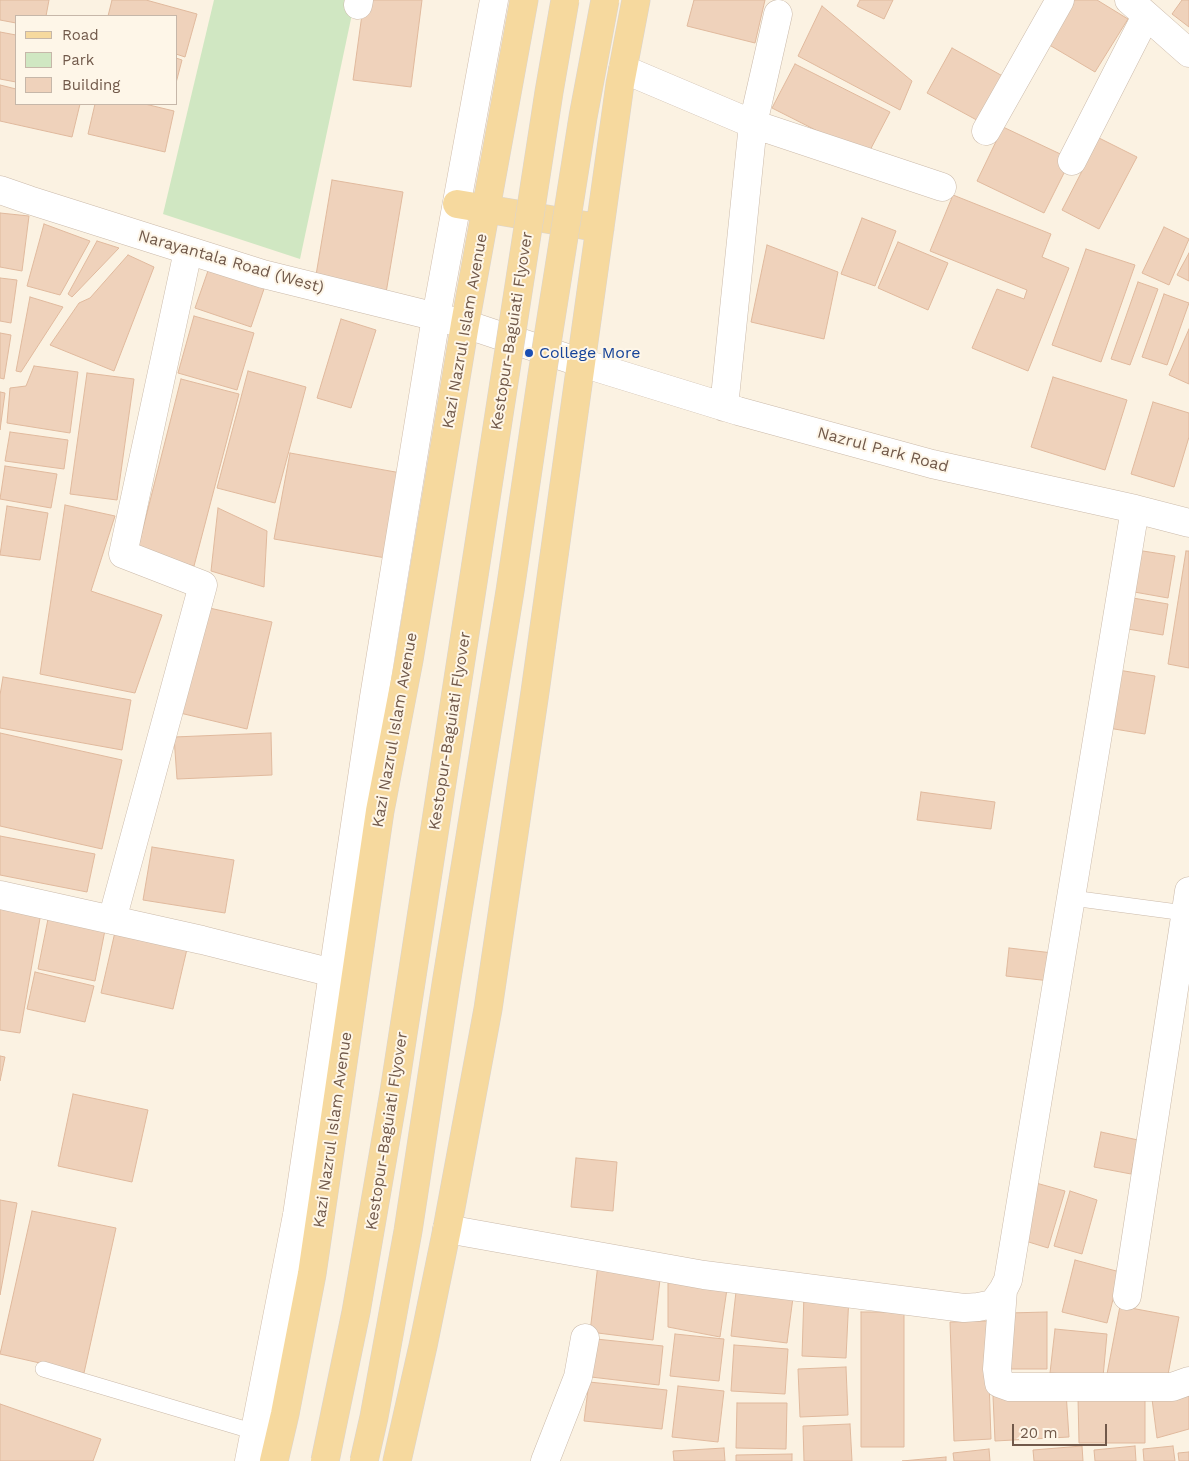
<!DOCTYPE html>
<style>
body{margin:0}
#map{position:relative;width:1189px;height:1461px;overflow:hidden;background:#fbf2e2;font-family:"Work Sans",sans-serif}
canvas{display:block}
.legend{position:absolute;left:15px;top:15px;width:162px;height:90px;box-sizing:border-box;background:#fef6e8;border:1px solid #c6b7a9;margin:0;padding:6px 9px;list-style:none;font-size:15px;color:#71594a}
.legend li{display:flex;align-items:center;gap:10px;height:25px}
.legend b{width:25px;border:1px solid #c6b7a9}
.scale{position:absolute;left:1012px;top:1424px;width:95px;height:22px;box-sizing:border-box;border:2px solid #71594a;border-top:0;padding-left:6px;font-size:15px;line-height:18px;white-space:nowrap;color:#71594a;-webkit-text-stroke:4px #fef6e8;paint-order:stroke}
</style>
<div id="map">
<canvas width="1189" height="1461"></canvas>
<ul class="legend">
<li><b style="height:6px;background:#f6d99e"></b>Road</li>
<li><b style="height:14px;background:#d0e7c2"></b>Park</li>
<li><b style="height:14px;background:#efd2bb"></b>Building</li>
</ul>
<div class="scale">20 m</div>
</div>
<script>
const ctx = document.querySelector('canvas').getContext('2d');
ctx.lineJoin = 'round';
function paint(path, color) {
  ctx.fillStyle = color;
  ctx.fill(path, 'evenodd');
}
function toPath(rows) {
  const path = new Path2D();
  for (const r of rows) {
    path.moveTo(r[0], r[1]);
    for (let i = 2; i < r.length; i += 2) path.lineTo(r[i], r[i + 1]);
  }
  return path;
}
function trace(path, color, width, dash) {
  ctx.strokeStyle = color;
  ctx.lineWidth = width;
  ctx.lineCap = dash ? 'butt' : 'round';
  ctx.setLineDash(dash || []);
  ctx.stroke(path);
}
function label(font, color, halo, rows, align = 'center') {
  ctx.font = font + ' "Work Sans",sans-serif';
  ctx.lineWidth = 4;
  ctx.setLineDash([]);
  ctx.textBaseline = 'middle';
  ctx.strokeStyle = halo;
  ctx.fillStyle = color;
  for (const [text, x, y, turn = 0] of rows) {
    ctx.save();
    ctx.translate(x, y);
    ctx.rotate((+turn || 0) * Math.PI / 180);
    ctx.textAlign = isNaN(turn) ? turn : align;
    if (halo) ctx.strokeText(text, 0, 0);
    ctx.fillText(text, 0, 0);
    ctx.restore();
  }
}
const green = toPath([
 [214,0,355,0,300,259,163,214]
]);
const building = toPath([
 [0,0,49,0,46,16,16,16,16,23,0,20,0,0],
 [112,0,146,0,197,14,185,57,176,54,176,16,108,16,112,0],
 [364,0,422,0,411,87,353,80,364,0],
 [694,0,765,0,755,43,687,26,694,0],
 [860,0,893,0,884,19,857,6,860,0],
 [1073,0,1097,0,1128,19,1095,72,1046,43,1073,0],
 [1182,0,1189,0,1189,27,1172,14,1182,0],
 [822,6,912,81,900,110,798,56,822,6],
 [0,32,16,35,16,82,0,79,0,32],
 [952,48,1008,79,984,124,927,93,952,48],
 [176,58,182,60,176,83,176,58],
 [795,64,890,112,867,156,772,108,795,64],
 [0,85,16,89,16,104,80,104,72,137,0,121,0,85],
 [95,104,145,104,174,111,165,152,88,134,95,104],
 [1003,127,1071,159,1044,213,977,181,1003,127],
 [1099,138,1137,157,1099,229,1062,210,1099,138],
 [332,180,403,192,386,293,315,281,332,180],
 [953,195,1051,234,1042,257,1069,268,1028,371,972,348,997,289,1024,299,1027,290,930,251,953,195],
 [0,213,29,216,22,271,0,267,0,213],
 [862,218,896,231,875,286,841,274,862,218],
 [44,224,90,241,60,295,27,286,44,224],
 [1164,227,1189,239,1169,285,1142,273,1164,227],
 [97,241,119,248,72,297,68,294,97,241],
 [898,242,948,263,928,310,878,288,898,242],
 [767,245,838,272,824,339,751,322,767,245],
 [1086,249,1135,265,1101,362,1052,345,1086,249],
 [1189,253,1189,281,1177,275,1189,253],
 [128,255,154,267,114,371,50,345,79,303,90,298,128,255],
 [210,265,266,283,251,327,195,308,210,265],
 [0,278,17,280,11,323,0,321,0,278],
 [1138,282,1158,289,1130,365,1111,359,1138,282],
 [1164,294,1189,303,1167,365,1142,357,1164,294],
 [30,297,63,307,21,372,16,371,30,297],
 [194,316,254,333,237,390,178,373,194,316],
 [341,319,376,330,351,408,317,398,341,319],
 [1189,329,1189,384,1169,375,1189,329],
 [0,333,11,335,4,379,0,378,0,333],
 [34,366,78,372,70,433,7,423,10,388,26,386,34,366],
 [248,371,306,387,275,503,217,488,248,371],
 [87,373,134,379,117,500,70,494,87,373],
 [1053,377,1127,400,1105,470,1031,447,1053,377],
 [181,379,239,394,194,566,137,552,181,379],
 [0,392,5,393,0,430,0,392],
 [1153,402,1189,413,1189,437,1174,487,1131,474,1153,402],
 [10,432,68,440,64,469,5,461,10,432],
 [290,453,401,473,386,558,274,539,290,453],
 [5,466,57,474,51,508,0,499,5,466],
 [65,505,115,516,91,591,162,615,135,693,40,674,65,505],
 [7,506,48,513,40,560,0,555,7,506],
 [218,508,267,531,264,587,211,571,218,508],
 [1130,549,1175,556,1168,598,1123,590,1130,549],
 [1186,551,1189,551,1189,668,1168,664,1186,551],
 [1121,596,1168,604,1163,635,1116,627,1121,596],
 [205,607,272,622,247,729,180,713,205,607],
 [1112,669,1155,676,1145,734,1102,727,1112,669],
 [3,677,131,700,122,750,0,728,0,695,3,677],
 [0,733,122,760,102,849,0,826,0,733],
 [271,733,272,775,177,779,174,737,271,733],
 [921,792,995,802,991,829,917,820,921,792],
 [0,836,95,854,87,892,0,875,0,836],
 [152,847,234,860,225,913,143,900,152,847],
 [0,900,42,907,20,1033,0,1030,0,900],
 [49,914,106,925,95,981,38,969,49,914],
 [115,932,187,949,173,1009,101,993,115,932],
 [1009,948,1053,953,1050,981,1006,976,1009,948],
 [35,972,94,986,85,1022,27,1009,35,972],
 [0,1056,5,1057,0,1081,0,1056],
 [73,1094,148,1110,132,1182,58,1166,73,1094],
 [1101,1132,1138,1140,1131,1174,1094,1167,1101,1132],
 [576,1158,617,1162,613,1211,571,1207,576,1158],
 [1036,1183,1065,1191,1048,1248,1019,1239,1036,1183],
 [1070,1191,1097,1200,1082,1254,1054,1246,1070,1191],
 [0,1200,17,1203,0,1295,0,1200],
 [32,1211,116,1228,84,1373,0,1354,32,1211],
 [1075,1260,1120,1272,1107,1323,1062,1312,1075,1260],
 [598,1264,661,1271,653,1340,590,1332,598,1264],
 [668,1275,728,1282,720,1337,668,1327,668,1275],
 [737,1283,794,1290,787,1343,731,1336,737,1283],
 [804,1294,849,1295,846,1358,802,1356,804,1294],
 [1120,1306,1179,1317,1166,1385,1107,1374,1120,1306],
 [861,1312,904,1312,904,1447,861,1447,861,1312],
 [1047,1312,1047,1369,1008,1369,1008,1313,1047,1312],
 [987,1321,991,1439,954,1441,950,1322,987,1321],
 [1055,1329,1107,1334,1103,1377,1050,1373,1055,1329],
 [675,1334,724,1339,719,1381,670,1376,675,1334],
 [596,1339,663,1346,659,1385,591,1377,596,1339],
 [734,1345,788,1349,785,1394,731,1391,734,1345],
 [846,1367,848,1415,800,1417,798,1369,846,1367],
 [589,1382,667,1390,662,1429,584,1421,589,1382],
 [678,1386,724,1391,718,1442,672,1437,678,1386],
 [1066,1392,1069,1437,995,1441,993,1396,1066,1392],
 [1189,1394,1189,1429,1157,1438,1152,1399,1189,1394],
 [1145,1397,1145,1443,1079,1443,1078,1398,1145,1397],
 [737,1403,787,1403,786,1449,736,1448,737,1403],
 [0,1404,101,1439,93,1461,0,1461,0,1404],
 [850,1424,852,1461,804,1461,803,1426,850,1424],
 [1082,1446,1083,1461,1034,1461,1033,1450,1082,1446],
 [1135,1446,1136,1461,1095,1461,1094,1450,1135,1446],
 [1173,1446,1175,1461,1144,1461,1143,1449,1173,1446],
 [724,1448,725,1461,674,1461,673,1451,724,1448],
 [989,1449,990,1461,954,1461,953,1453,989,1449],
 [1189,1452,1189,1461,1179,1461,1178,1453,1189,1452],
 [792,1454,792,1461,736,1461,736,1455,792,1454],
 [946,1457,946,1461,902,1461,946,1457]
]);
const lane = toPath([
 [1072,898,1185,913],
 [43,1369,255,1432]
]);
const street = toPath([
 [1129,0,1189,53],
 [358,5,359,0],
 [623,69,753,124,942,187],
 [986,131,1060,0],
 [1072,161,1146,16],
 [0,190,29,200,263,274,465,324,582,363,738,411,932,464,1135,509,1189,523],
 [724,407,753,124,778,14],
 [0,895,202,940,333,973],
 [112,920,203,585,123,554,188,251],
 [447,1229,704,1275,964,1308,978,1307,993,1304,1003,1290,1008,1280,1135,509],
 [1003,1290,997,1369,999,1383,1010,1387,1172,1387,1189,1381],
 [1127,1296,1189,891],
 [545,1461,578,1377,585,1338]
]);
const secondary = toPath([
 [249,1461,297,1215,374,697,436,317,494,0]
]);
const primary = toPath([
 [457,204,600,228],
 [274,1461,285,1414,312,1274,380,811,409,660,465,324,524,0],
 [397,1461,423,1346,447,1229,488,1009,535,692,620,84,636,0]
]);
const primaryBridge = toPath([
 [325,1461,356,1312,394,1092,549,92,565,0],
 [364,1461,374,1417,408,1231,446,984,510,591,542,375,583,117,605,0]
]);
const markers = [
 [529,353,5,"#1a4fb4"]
];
const streetNames = [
 ["Narayantala Road (West)",231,262,16],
 ["Kazi Nazrul Islam Avenue",465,331,-80],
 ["Kestopur-Baguiati Flyover",512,331,-81],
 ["Nazrul Park Road",883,450,15],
 ["Kazi Nazrul Islam Avenue",395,730,-80],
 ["Kestopur-Baguiati Flyover",450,731,-81],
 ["Kazi Nazrul Islam Avenue",333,1130,-82],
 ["Kestopur-Baguiati Flyover",387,1131,-81]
];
const transitNames = [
 ["College More",539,353]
];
paint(green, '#d0e7c2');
paint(building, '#efd2bb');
trace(building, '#e0b99d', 1);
trace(lane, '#cbbaaa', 16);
trace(street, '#cbbaaa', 29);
trace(secondary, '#d0bcaa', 29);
trace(primary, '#dad4d0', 29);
trace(lane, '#fff', 15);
trace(street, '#fff', 28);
trace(secondary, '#fff', 28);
trace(primary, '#f6d99e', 28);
trace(primaryBridge, '#dad4d0', 29, []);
trace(primaryBridge, '#f6d99e', 28);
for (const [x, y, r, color] of markers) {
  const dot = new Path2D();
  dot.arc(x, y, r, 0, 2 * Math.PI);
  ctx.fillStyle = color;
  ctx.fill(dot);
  trace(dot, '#fef6e8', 2);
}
label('16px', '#71594a', '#fef6e8', streetNames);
label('16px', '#164399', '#fef6e8', transitNames, 'left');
</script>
